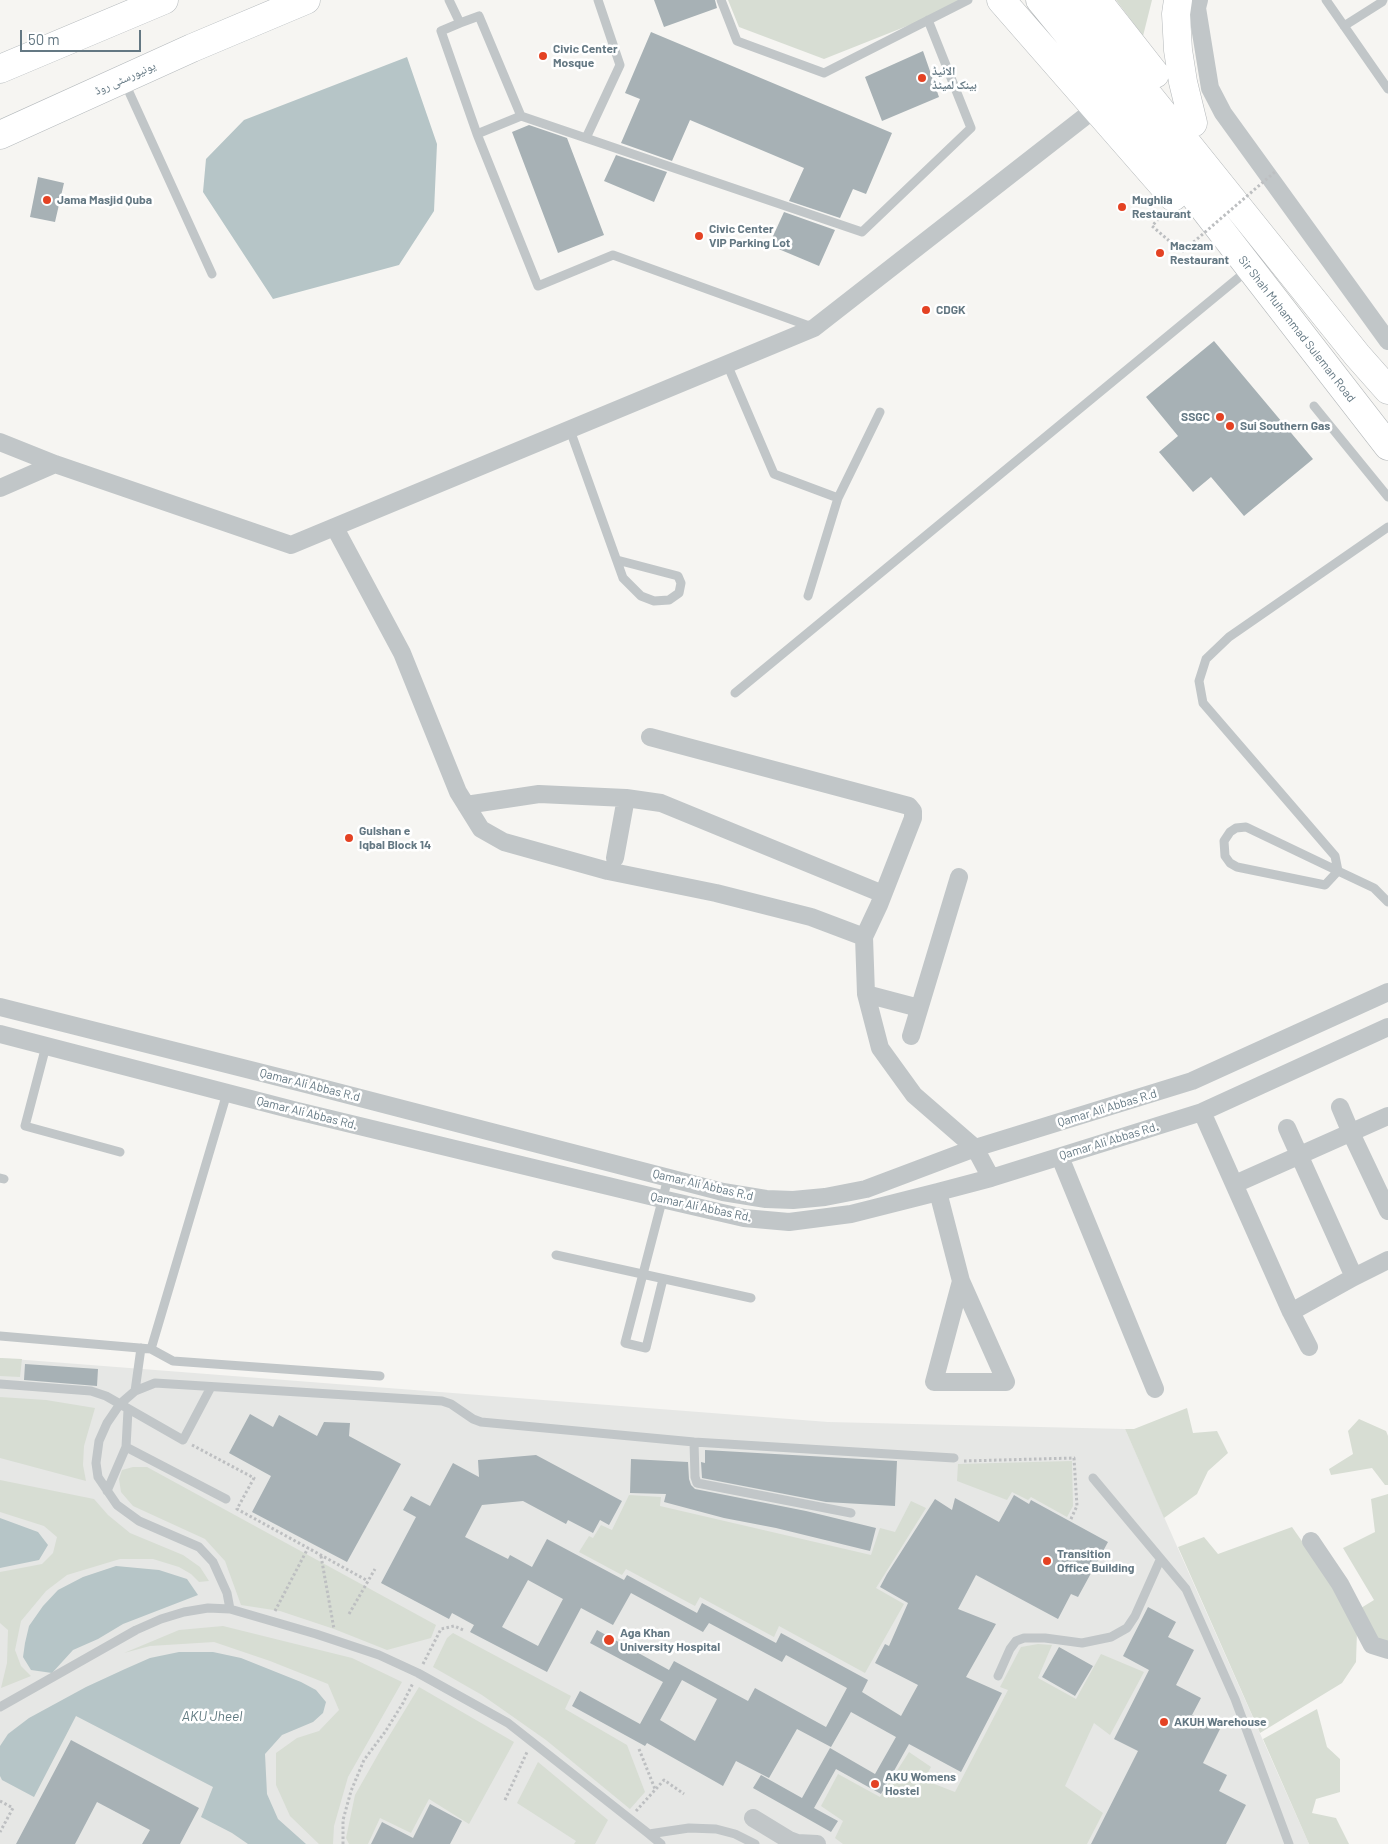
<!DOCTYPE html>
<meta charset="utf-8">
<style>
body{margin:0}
#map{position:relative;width:1388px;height:1844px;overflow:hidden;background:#f6f5f2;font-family:Barlow,sans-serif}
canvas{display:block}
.scale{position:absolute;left:20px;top:30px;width:121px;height:22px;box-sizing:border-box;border:2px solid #647883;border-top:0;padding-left:6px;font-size:15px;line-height:18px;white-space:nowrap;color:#647883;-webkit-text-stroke:4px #fff;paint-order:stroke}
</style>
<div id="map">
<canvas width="1388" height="1844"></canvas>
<div class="scale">50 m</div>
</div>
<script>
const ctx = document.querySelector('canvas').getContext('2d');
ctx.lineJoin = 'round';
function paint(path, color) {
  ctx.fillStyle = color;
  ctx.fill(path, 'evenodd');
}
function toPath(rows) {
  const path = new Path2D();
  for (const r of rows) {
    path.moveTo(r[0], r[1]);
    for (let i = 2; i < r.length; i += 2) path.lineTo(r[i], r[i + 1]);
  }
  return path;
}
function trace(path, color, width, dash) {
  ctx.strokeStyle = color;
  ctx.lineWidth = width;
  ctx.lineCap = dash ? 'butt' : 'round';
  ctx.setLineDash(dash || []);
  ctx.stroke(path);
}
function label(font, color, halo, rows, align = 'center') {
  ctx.font = font + ' Barlow,"Noto Naskh Arabic",sans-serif';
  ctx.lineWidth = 5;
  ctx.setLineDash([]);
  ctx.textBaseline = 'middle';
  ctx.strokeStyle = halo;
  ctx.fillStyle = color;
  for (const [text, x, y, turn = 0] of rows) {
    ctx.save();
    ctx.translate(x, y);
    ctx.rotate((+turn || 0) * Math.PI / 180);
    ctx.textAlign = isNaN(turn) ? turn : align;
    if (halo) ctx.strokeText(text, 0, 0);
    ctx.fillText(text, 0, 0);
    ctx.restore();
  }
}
const built = toPath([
 [0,1358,828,1422,1125,1429,1309,1844,0,1844]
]);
const green = toPath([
 [728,0,969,0,970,1,824,59,739,27],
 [1116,0,1152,0,1143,36],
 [0,1358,22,1359,20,1377,0,1376],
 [0,1397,46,1400,95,1408,84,1446,83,1465,86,1481,0,1458],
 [1187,1408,1193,1433,1217,1431,1228,1453,1208,1471,1197,1494,1164,1518,1125,1429,1134,1429],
 [1359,1419,1386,1431,1388,1436,1388,1485,1385,1485,1372,1468,1331,1475,1329,1469,1353,1454,1348,1431],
 [1072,1461,1073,1506,1067,1517,1031,1497,1028,1500,1012,1492,1007,1500,957,1481,958,1464],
 [133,1467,147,1467,436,1625,431,1638,387,1650,334,1629,280,1611,241,1605,225,1561,205,1539,133,1506,121,1492,119,1479,122,1470],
 [0,1480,94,1499,108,1515,130,1533,183,1555,200,1567,209,1581,199,1582,191,1574,179,1567,153,1559,120,1559,67,1575,46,1591,21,1621,15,1650,21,1666,31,1676,1,1688,7,1663,8,1630,0,1623,0,1572,42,1564,53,1553,57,1537,44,1526,0,1512],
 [1388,1494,1388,1643,1377,1639,1361,1608,1374,1600,1343,1548,1375,1532,1371,1499],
 [629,1495,661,1497,660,1506,871,1555,880,1528,895,1532,911,1501,926,1508,876,1588,904,1604,865,1673,779,1626,774,1637,700,1597,695,1606,626,1569,622,1575,579,1552,589,1536,593,1538,601,1525,612,1530],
 [1292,1527,1334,1587,1357,1631,1356,1662,1342,1683,1260,1733,1178,1547,1204,1537,1218,1554],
 [223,1626,352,1658,402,1682,348,1777,334,1826,333,1844,319,1844,290,1816,276,1785,276,1753,297,1738,319,1731,339,1710,328,1684,270,1661,214,1642,150,1646,124,1653,179,1630],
 [453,1633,571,1696,565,1709,627,1745,645,1792,630,1809,546,1740,482,1695,433,1667,447,1638],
 [1038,1644,1052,1645,1038,1678,1076,1699,1101,1654,1144,1672,1110,1735,1094,1723,1065,1786,1103,1813,1087,1844,843,1844,835,1838,843,1821,821,1806,838,1774,880,1797,909,1752,931,1767,924,1780,955,1792,1008,1690,1000,1687,1021,1647],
 [419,1687,514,1742,469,1824,429,1799,411,1833,380,1818,368,1844,349,1844,346,1838,355,1795,380,1751],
 [1317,1709,1327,1747,1340,1759,1340,1792,1316,1799,1312,1813,1336,1818,1349,1844,1309,1844,1263,1739],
 [538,1762,608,1820,595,1844,574,1844,576,1841,517,1803]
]);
const water = toPath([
 [407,57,437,144,434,211,399,265,273,299,203,192,206,159,244,120],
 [0,1518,38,1532,48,1545,39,1560,0,1568],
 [116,1566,159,1570,187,1579,198,1595,123,1624,98,1639,73,1650,52,1673,31,1670,23,1657,25,1643,29,1626,43,1606,58,1590,83,1577],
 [179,1652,213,1652,241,1658,301,1682,316,1690,326,1702,323,1713,313,1722,282,1735,265,1754,267,1794,278,1819,306,1844,248,1844,232,1833,201,1817,213,1787,76,1716,34,1797,2,1780,0,1776,0,1746,8,1734,29,1718,86,1687,125,1669,150,1658]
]);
const building = toPath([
 [654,0,715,0,717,8,664,27],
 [651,32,892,133,866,194,853,189,840,218,789,201,804,168,690,120,672,161,621,143,640,99,625,93],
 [923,51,939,97,882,121,865,77],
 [529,125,567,138,604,235,558,253,512,132],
 [616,155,667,172,654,202,604,181],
 [38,177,64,183,55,222,30,217],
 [784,212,835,230,819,266,769,245],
 [1214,341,1313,459,1244,516,1211,477,1193,492,1159,452,1178,436,1146,397],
 [25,1364,98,1369,97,1386,24,1380],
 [250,1414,273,1427,279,1415,317,1436,324,1422,350,1423,349,1436,401,1464,347,1562,252,1512,271,1476,229,1453],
 [705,1450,897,1461,895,1506,826,1502,702,1478,701,1462,705,1463],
 [536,1455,622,1501,609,1525,600,1520,593,1533,568,1520,566,1524,523,1501,482,1505,465,1537,508,1559,510,1555,532,1567,547,1539,624,1580,627,1575,697,1613,702,1603,776,1643,781,1633,868,1680,862,1692,901,1716,918,1685,875,1663,885,1644,889,1646,908,1603,880,1587,887,1574,935,1499,952,1510,955,1498,999,1522,1014,1495,1029,1504,1031,1500,1108,1542,1078,1597,1071,1594,1058,1619,976,1575,958,1609,996,1624,966,1677,1002,1693,961,1772,909,1744,881,1794,836,1769,814,1808,838,1821,831,1832,753,1788,761,1775,802,1798,830,1748,875,1774,896,1737,851,1712,831,1747,797,1729,769,1778,736,1761,723,1786,647,1743,645,1746,572,1706,580,1691,640,1724,663,1682,590,1643,597,1630,669,1670,674,1661,748,1701,755,1688,826,1727,847,1688,786,1655,782,1662,709,1623,703,1632,631,1593,613,1625,581,1608,547,1672,470,1632,474,1625,452,1613,449,1619,381,1583,416,1517,403,1510,411,1496,430,1506,453,1463,479,1477,478,1460],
 [528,1580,563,1599,538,1646,502,1627],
 [682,1680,717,1699,695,1741,660,1720],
 [631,1459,688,1462,689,1479,691,1485,695,1489,806,1511,876,1528,870,1551,776,1528,724,1518,664,1502,666,1494,630,1493],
 [1148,1607,1176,1622,1168,1637,1194,1650,1176,1685,1201,1698,1192,1715,1220,1729,1203,1763,1227,1775,1219,1791,1246,1805,1226,1844,1091,1844,1138,1751,1114,1739,1149,1670,1123,1656],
 [1059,1647,1093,1666,1075,1696,1042,1677],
 [71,1740,199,1808,180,1844,142,1844,150,1830,97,1802,75,1844,16,1844],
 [430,1804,462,1821,450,1844,371,1844,382,1822,413,1838]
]);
const path = toPath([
 [1162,215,1152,226,1182,252],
 [192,1445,254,1478,237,1509,368,1581],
 [964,1461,1074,1458,1077,1506,1070,1521],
 [321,1556,334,1629],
 [275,1611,308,1548],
 [349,1614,375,1569],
 [423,1664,441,1629,454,1626,463,1630],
 [639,1749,655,1789],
 [505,1800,527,1752],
 [0,1801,13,1808,0,1832],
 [636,1811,664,1780,684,1794],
 [343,1844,343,1820,351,1791,364,1760,385,1732,403,1703,413,1683]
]);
const service = toPath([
 [449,0,460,23,441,31,477,134,538,286,613,255,812,327],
 [721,0,737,41,824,73,968,0],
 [1326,0,1388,89],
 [460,23,479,16,521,116,477,134],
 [1344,26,1382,2,1383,0],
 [124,81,212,274],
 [521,116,862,232,971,128,928,20],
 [586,138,620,65,598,0],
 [727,364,774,474,838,498],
 [1314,406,1388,497],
 [570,430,623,578,641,596,654,601,669,600,679,593,681,583,678,576,617,560],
 [808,596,838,498,880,412],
 [735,693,1243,274],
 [1338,871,1335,856,1203,703,1199,681,1206,659,1229,637,1388,527],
 [1338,871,1325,885,1237,867,1230,863,1225,856,1224,841,1230,832,1236,828,1246,827,1338,871,1374,888,1388,902],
 [46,1046,25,1126,120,1152],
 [0,1178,4,1179],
 [556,1255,751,1298],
 [663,1279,646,1348,625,1343,668,1178],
 [0,1336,151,1349,173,1361,380,1376],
 [151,1349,227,1093],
 [0,1384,91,1391,106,1396,183,1440,211,1387],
 [135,1391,141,1348],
 [694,1442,695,1477,697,1483,851,1513],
 [126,1447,226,1499],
 [1093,1478,1186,1589,1235,1699,1289,1844],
 [107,1491,126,1447,128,1410],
 [230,1609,227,1593,213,1562,199,1547,139,1521,117,1505,98,1477,96,1463,99,1441,107,1423,120,1404,135,1391,155,1383,442,1401,451,1404,473,1419,481,1422,694,1442,954,1458],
 [998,1676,1010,1649,1016,1641,1024,1638,1045,1638,1082,1643,1111,1637,1127,1628,1135,1616,1160,1560],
 [0,1707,136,1630,161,1619,184,1612,208,1608,230,1609,316,1634,379,1655,418,1673,508,1723,649,1834,689,1828,716,1829,735,1834,755,1844],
 [649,1834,661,1844]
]);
const minor = toPath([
 [1199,0,1197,8,1210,88,1223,113,1388,341],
 [0,442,55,464,291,545,814,328,1096,108],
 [0,488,55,464],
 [335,528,402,653,458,792,481,829,504,842,608,871,716,893,811,917,864,937],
 [650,737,909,806,913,811,913,818,879,905,864,937,866,994,880,1048,914,1095,975,1148,991,1178],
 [466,805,539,794,626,798,661,803,883,894],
 [615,858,626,798],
 [866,994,919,1008],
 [0,1007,310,1085,723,1192,766,1199,793,1200,825,1197,866,1189,975,1148,1192,1081,1388,992],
 [0,1034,293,1110,662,1199,744,1218,789,1222,851,1214,938,1192,991,1178,1202,1112,1388,1027],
 [911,1036,959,877],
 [1340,1107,1351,1133,1388,1211],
 [1202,1112,1291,1312,1309,1347],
 [1287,1128,1354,1277],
 [1060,1157,1155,1389],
 [1235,1184,1388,1116],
 [938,1192,961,1281,1006,1382,934,1382,961,1281],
 [1291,1312,1354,1277,1388,1260],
 [1311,1541,1340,1584,1372,1645,1388,1650],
 [753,1818,789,1840,797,1843,817,1844]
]);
const primary = toPath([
 [0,69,164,0],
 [0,135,192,48,306,0]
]);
const trunk = toPath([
 [1001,0,1173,197],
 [1040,0,1085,55,1388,446],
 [1072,0,1357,355,1388,390],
 [1097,0,1155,74],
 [1178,0,1176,14,1178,50,1183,82,1193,123]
]);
const pathBridge = toPath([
 [1182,252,1276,171]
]);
const markers = [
 [543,56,5,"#e44223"],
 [922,78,5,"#e44223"],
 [47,200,5,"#e44223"],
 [1122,207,5,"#e44223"],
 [699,236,5,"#e44223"],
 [1160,253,5,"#e44223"],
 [926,310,5,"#e44223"],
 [1220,417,5,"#e44223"],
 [1230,426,5,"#e44223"],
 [349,838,5,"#e44223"],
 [1047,1561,5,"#e44223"],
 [609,1640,6,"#e44223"],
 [1164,1722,5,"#e44223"],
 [875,1784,5,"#e44223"]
];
const poiNames = [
 ["Civic Center",553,49],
 ["Mosque",553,63],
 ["الائیڈ",932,71],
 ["بینک لمیٹڈ",932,85],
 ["Jama Masjid Quba",57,200],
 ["Mughlia",1132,200],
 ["Restaurant",1132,214],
 ["Civic Center",709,229],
 ["VIP Parking Lot",709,243],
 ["Maczam",1170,246],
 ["Restaurant",1170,260],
 ["CDGK",936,310],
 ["SSGC",1210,417,"right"],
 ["Sui Southern Gas",1240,426],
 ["Gulshan e",359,831],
 ["Iqbal Block 14",359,845],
 ["Transition",1057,1554],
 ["Office Building",1057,1568],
 ["Aga Khan",620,1633],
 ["University Hospital",620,1647],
 ["AKUH Warehouse",1174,1722],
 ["AKU Womens",885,1777],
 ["Hostel",885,1791]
];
const streetNames = [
 ["یونیورسٹی روڈ",125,78,-24],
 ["Sir Shah Muhammad Suleman Road",1297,329,52],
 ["Qamar Ali Abbas R.d",310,1085,14],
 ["Qamar Ali Abbas R.d",1107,1108,-17],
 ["Qamar Ali Abbas Rd.",307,1113,14],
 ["Qamar Ali Abbas Rd.",1109,1141,-17],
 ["Qamar Ali Abbas R.d",703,1185,13],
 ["Qamar Ali Abbas Rd.",701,1207,12]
];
const waterNames = [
 ["AKU Jheel",212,1716]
];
paint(built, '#e6e7e5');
paint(green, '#d7ddd3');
paint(water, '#b6c5c7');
paint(building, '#a7b1b5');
trace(primary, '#b4b9bc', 29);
trace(trunk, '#b4b8ba', 29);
trace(path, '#bdbfc1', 3, [2.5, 2.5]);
trace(service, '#c1c6c8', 9);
trace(minor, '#c1c6c8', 18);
trace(primary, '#fff', 28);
trace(trunk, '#fff', 28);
trace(pathBridge, '#bdbfc1', 3, [2.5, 2.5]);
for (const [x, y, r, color] of markers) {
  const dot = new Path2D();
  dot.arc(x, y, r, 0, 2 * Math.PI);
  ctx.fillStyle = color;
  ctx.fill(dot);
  trace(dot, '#fff', 2);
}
label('bold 12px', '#647883', '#fff', poiNames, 'left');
label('12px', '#647883', '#fff', streetNames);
label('italic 14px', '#607a80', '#fff', waterNames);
</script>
